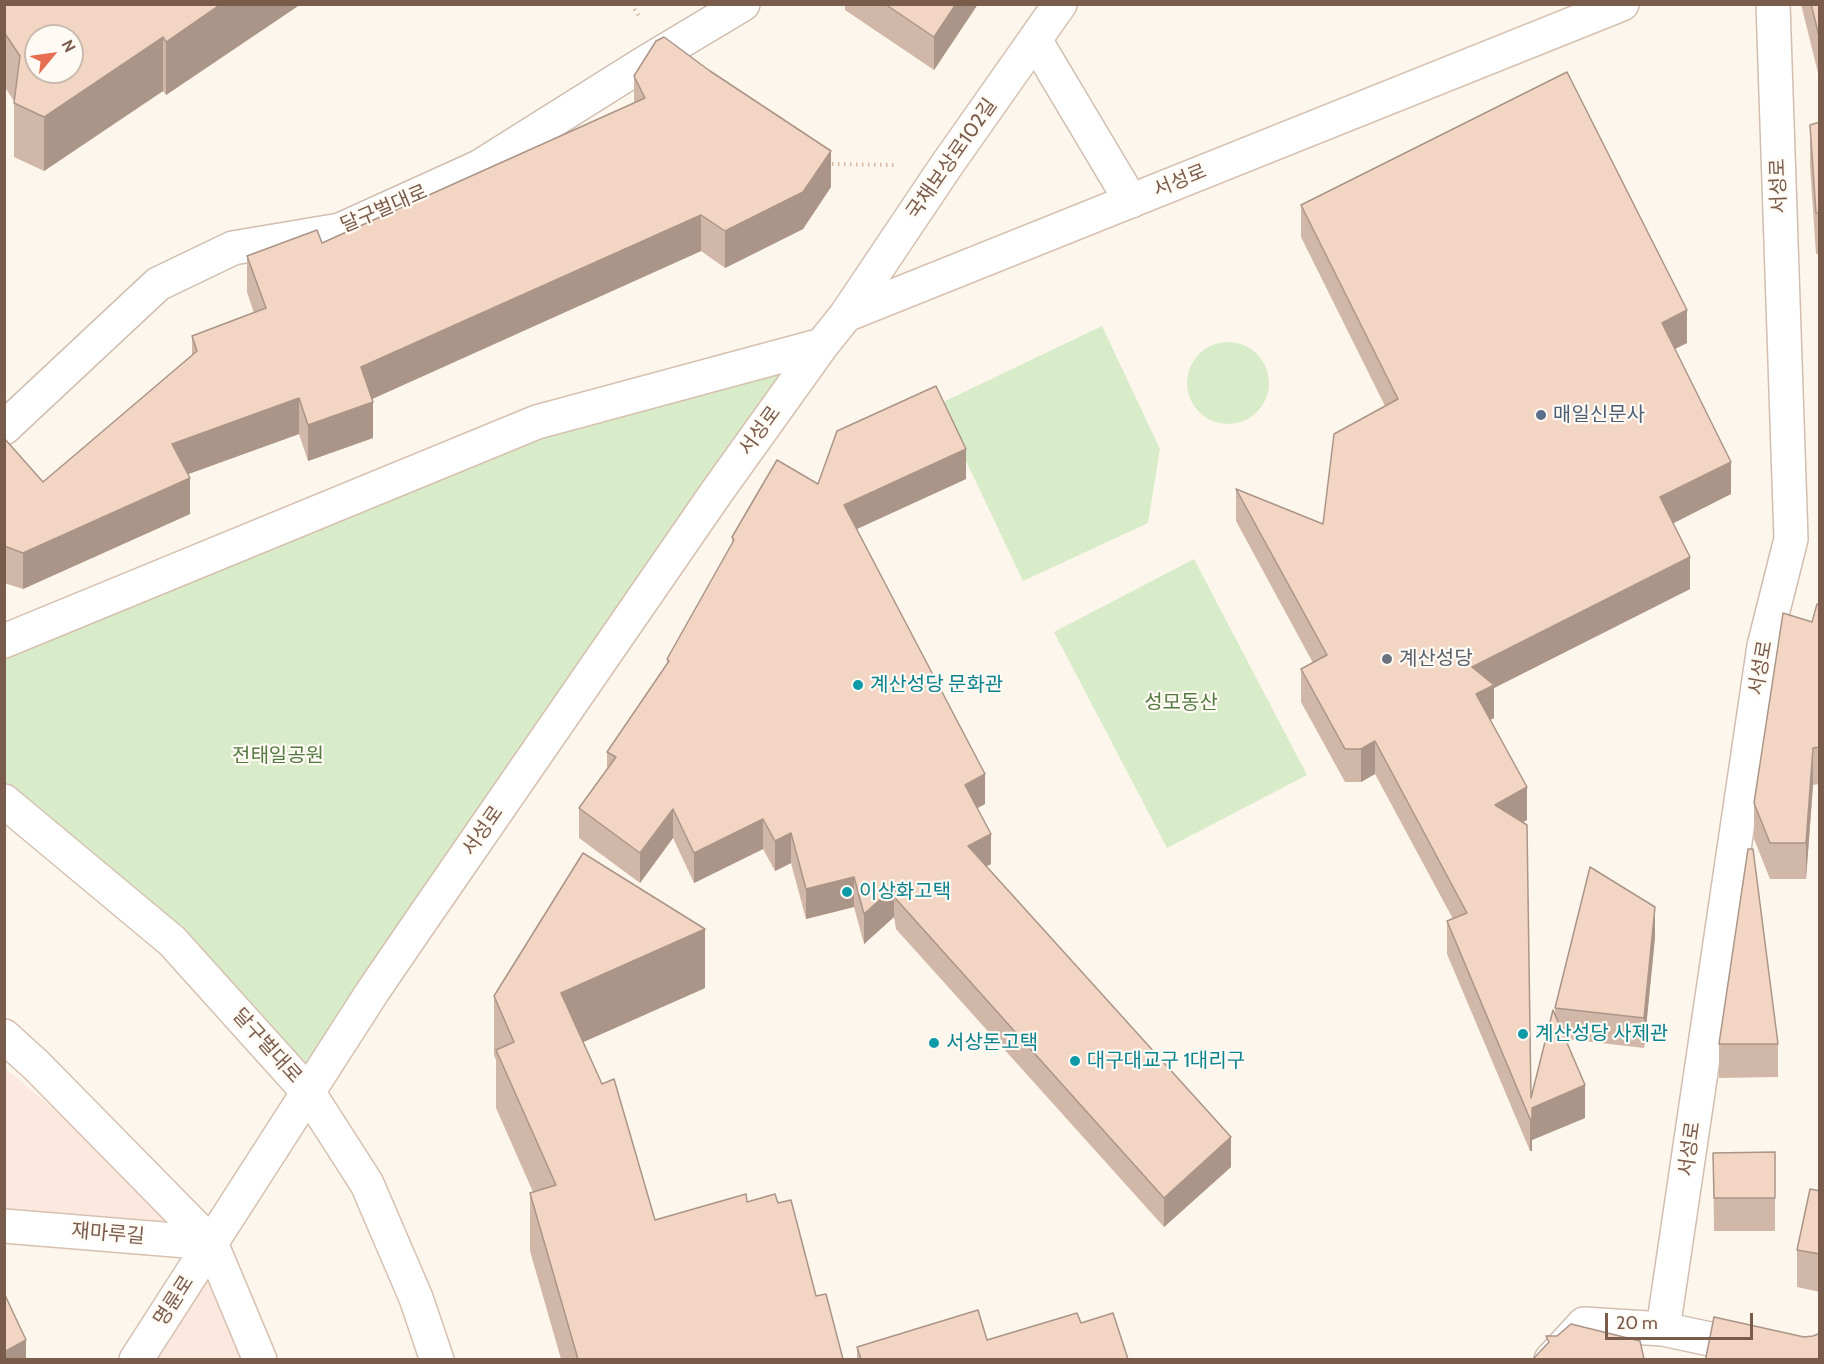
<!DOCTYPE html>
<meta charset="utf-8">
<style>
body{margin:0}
#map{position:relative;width:1824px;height:1364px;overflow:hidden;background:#fdf6ec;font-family:Cabin,sans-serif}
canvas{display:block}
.frame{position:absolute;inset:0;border:6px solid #7a5c4d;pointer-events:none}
.north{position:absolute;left:24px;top:24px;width:60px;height:60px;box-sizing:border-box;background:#fffaf3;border:2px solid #cabbb1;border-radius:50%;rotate:61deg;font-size:16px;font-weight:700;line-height:24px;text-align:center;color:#7a5c4d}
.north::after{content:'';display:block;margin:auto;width:21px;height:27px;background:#e76f51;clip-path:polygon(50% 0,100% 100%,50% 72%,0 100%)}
.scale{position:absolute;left:1605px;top:1313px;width:148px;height:27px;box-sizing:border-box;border:3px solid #7a5c4d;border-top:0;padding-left:8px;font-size:18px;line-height:21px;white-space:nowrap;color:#7a5c4d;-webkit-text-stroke:4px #fffaf3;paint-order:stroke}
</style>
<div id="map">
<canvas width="1824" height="1364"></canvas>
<div class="frame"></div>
<div class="north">N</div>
<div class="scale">20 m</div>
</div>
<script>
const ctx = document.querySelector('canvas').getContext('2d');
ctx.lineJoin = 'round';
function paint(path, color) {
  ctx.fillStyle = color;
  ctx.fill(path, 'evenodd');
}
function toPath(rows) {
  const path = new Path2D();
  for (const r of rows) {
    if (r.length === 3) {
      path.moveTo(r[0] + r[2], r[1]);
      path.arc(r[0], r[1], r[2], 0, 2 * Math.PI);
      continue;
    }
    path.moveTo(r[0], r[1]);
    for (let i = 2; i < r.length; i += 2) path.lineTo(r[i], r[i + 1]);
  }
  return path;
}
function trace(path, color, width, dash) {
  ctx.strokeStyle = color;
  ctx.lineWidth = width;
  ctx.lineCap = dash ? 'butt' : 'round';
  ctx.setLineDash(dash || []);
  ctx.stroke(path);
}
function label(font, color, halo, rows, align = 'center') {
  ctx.font = font + ' Cabin,"Noto Sans KR",sans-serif';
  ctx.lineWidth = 4.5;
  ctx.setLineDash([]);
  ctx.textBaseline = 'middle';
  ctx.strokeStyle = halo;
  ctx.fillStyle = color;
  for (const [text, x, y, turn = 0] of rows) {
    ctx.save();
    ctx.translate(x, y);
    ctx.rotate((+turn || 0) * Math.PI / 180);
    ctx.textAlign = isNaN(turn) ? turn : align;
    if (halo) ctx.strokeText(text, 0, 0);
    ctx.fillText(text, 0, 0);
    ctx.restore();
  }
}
const commercial = toPath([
 [4,1067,211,1243,260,1359,130,1359,211,1244,5,1231]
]);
const green = toPath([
 [1102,326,1160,449,1148,523,1023,581,939,404],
 [1228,383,41],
 [822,345,308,1092,5,801,4,643,537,422],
 [1194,559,1307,775,1167,848,1054,632]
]);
const path = toPath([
 [631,4,639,16],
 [826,164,894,165]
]);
const street = toPath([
 [1035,40,1131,201],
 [4,428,158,284,233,248,340,230,479,167,643,64,743,4],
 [1663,1329,1764,646,1791,539,1773,4],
 [1551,1360,1584,1324,1663,1329,1808,1360]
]);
const secondary = toPath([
 [846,315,946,166,1060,4],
 [4,641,537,422,822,345],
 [4,801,172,941,308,1092,367,1184,416,1298,437,1360],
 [4,1036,36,1065,211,1243,260,1360],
 [4,1226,211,1243],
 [136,1360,373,991,416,928,716,493,822,345,846,315,1622,4]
]);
const wall = toPath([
 [4,4,301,4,166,95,163,91,44,171,14,157,14,101,4,86],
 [845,4,978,4,934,70,845,10],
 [1801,4,1820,4,1820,81],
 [634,76,831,187,803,229,725,268,701,251,372,399,373,438,308,461,299,434,188,474,190,514,23,589,4,583,4,438,43,482,192,356,192,336,254,313,247,292,247,256,322,243,634,103],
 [1820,122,1820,254,1816,254,1810,166,1810,125],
 [1301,205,1687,343,1675,349,1731,494,1673,523,1690,589,1494,688,1494,718,1490,720,1527,820,1522,822,1531,1098,1555,1013,1555,1008,1655,937,1644,1048,1566,1039,1585,1118,1532,1140,1532,1151,1530,1151,1447,954,1447,921,1453,919,1375,774,1361,782,1345,782,1301,702,1301,669,1313,663,1236,521,1236,489,1323,524,1385,406,1301,237],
 [966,479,856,529,985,804,977,808,991,864,986,866,1231,1167,1164,1227,896,929,894,917,864,944,854,907,806,919,791,863,775,871,763,849,694,883,673,838,640,883,579,838,579,808,607,769,607,752,667,664,667,659,732,544,732,537,818,484],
 [1820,604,1819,784,1813,785,1806,879,1770,879,1754,839,1754,803,1812,622],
 [1818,968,1820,968,1820,1004,1818,1002],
 [705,988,583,1042,655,1220,747,1202,778,1203,843,1359,561,1359,530,1251,530,1193,533,1192,496,1108,496,1060,494,1055,494,996],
 [1719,1044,1778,1044,1778,1077,1719,1078],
 [1775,1152,1775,1231,1714,1231,1713,1153],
 [1820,1191,1820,1292,1797,1287,1797,1250],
 [1081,1323,1128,1359,857,1359,857,1347,987,1340]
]);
const shadedWall = toPath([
 [221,4,301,4,166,95,166,42],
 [956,4,978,4,934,70,934,37],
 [163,37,163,91,44,171,44,117],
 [831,151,831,187,803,229,725,268,725,231],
 [701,215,701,251,361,404,361,367],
 [1687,310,1687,343,1662,355,1662,323],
 [299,398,299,434,172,480,172,444],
 [373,402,373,438,308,461,308,425],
 [966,449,966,479,844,535,844,505],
 [1731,462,1731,494,1660,530,1660,497],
 [190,478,190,514,23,589,23,553],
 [1690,557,1690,589,1494,688,1494,718,1476,727,1472,667],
 [1375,741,1375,774,1361,782,1361,749],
 [1813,748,1813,785,1806,879,1806,843],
 [985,774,985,804,965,815,965,785],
 [1527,787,1527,820,1495,838,1495,805],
 [673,809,673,838,640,883,640,853],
 [763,819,763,849,694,883,694,853],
 [791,833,791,863,775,871,775,841],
 [991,834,991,864,968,876,968,846],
 [854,877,854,907,806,919,806,889],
 [894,887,894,917,864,944,864,914],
 [1655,907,1655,937,1644,1048,1644,1018],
 [705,929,705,988,561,1052,561,993],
 [1585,1085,1585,1118,1532,1140,1532,1151,1530,1151,1530,1119,1532,1108],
 [1231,1137,1231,1167,1164,1227,1164,1198],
 [26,1340,26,1359,4,1359,4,1352]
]);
const building = toPath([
 [4,4,221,4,166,42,163,37,44,117,14,103,20,56,4,32,4,4],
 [36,36,72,36,72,72,36,72,36,36],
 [885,4,956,4,934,37,885,4],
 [1811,4,1820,4,1820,40,1811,4],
 [664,37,710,71,831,151,803,192,725,231,701,215,361,367,373,402,308,425,299,398,172,444,190,478,23,553,4,546,4,438,43,482,197,351,192,336,266,308,247,256,317,230,322,243,645,98,634,76,656,41,664,37],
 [1567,72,1687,310,1662,323,1731,462,1660,497,1690,557,1472,667,1494,685,1476,694,1527,787,1495,805,1527,825,1531,1098,1553,1010,1585,1085,1532,1108,1532,1118,1530,1119,1447,921,1467,913,1375,741,1361,749,1345,749,1301,669,1327,655,1236,489,1323,524,1334,434,1398,399,1301,205,1567,72],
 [1820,122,1820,213,1816,213,1810,125,1820,122],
 [936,386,966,449,844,505,985,774,965,785,991,834,968,846,1231,1137,1164,1198,896,899,894,887,864,914,854,877,806,889,791,833,775,841,763,819,694,853,673,809,640,853,579,808,616,757,607,752,669,661,667,659,734,540,732,537,777,460,818,484,837,431,936,386],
 [1817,604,1820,604,1820,747,1813,748,1806,843,1770,843,1754,803,1783,613,1812,622,1817,604],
 [1748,849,1753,849,1778,1044,1719,1044,1748,849],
 [583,853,705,929,561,993,602,1084,614,1079,655,1220,746,1194,747,1202,775,1194,778,1203,791,1200,816,1296,826,1294,843,1359,578,1359,530,1193,556,1185,496,1050,514,1042,494,996,583,853],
 [1590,867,1655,907,1644,1018,1555,1008,1590,867],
 [1775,1152,1775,1198,1714,1198,1713,1153,1775,1152],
 [1810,1189,1820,1191,1820,1254,1797,1250,1810,1189],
 [4,1293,26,1340,4,1352,4,1293],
 [978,1310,987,1340,1077,1313,1081,1323,1113,1313,1128,1359,861,1359,857,1347,978,1310],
 [1714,1317,1804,1337,1813,1336,1818,1334,1820,1334,1820,1359,1707,1359,1706,1357,1714,1317],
 [1571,1324,1640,1341,1644,1359,1533,1359,1549,1342,1546,1336,1557,1336,1571,1324]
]);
const markers = [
 [1541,415,6,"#5c6f8a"],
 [1387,659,6,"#6b7280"],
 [858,685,6,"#0f9aa8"],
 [847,892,6,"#0f9aa8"],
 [1523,1034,6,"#0f9aa8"],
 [934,1043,6,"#0f9aa8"],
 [1075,1061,6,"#0f9aa8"]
];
const streetNames = [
 ["국채보상로102길",952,159,-55],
 ["서성로",1180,181,-22],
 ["서성로",1779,186,-92],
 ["달구벌대로",384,209,-23],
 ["서성로",760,431,-54],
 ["서성로",1761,668,-80],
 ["서성로",483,831,-55],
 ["달구벌대로",267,1046,48],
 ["서성로",1690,1149,-82],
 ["재마루길",108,1234,5],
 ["명륜로",174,1301,-57]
];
const serviceNames = [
 ["매일신문사",1553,415]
];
const worshipNames = [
 ["계산성당",1399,659]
];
const cultureNames = [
 ["계산성당 문화관",870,685],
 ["이상화고택",859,892],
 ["계산성당 사제관",1535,1034],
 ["서상돈고택",946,1043],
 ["대구대교구 1대리구",1087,1061]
];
const parkNames = [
 ["성모동산",1181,703],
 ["전태일공원",278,756]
];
paint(commercial, '#fde8e0');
paint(green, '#d8ecc9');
trace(street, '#d1beb0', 36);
trace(secondary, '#d6c0b0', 36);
trace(path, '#d9b8a5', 4, [1.5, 4.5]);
trace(street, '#fff', 33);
trace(secondary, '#fff', 33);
paint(wall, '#d1b7a8');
paint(shadedWall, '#aa9588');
paint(building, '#f3d5c3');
trace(building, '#aa9588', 1.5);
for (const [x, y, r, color] of markers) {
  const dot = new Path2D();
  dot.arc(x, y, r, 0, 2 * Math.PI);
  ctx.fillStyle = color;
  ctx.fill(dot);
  trace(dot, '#fffaf3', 2);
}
label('20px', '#7a5c4d', '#fffaf3', streetNames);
label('20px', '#4e5e75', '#fffaf3', serviceNames, 'left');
label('20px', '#5b616d', '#fffaf3', worshipNames, 'left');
label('20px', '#0d838f', '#fffaf3', cultureNames, 'left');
label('20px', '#537a41', '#fffaf3', parkNames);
</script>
